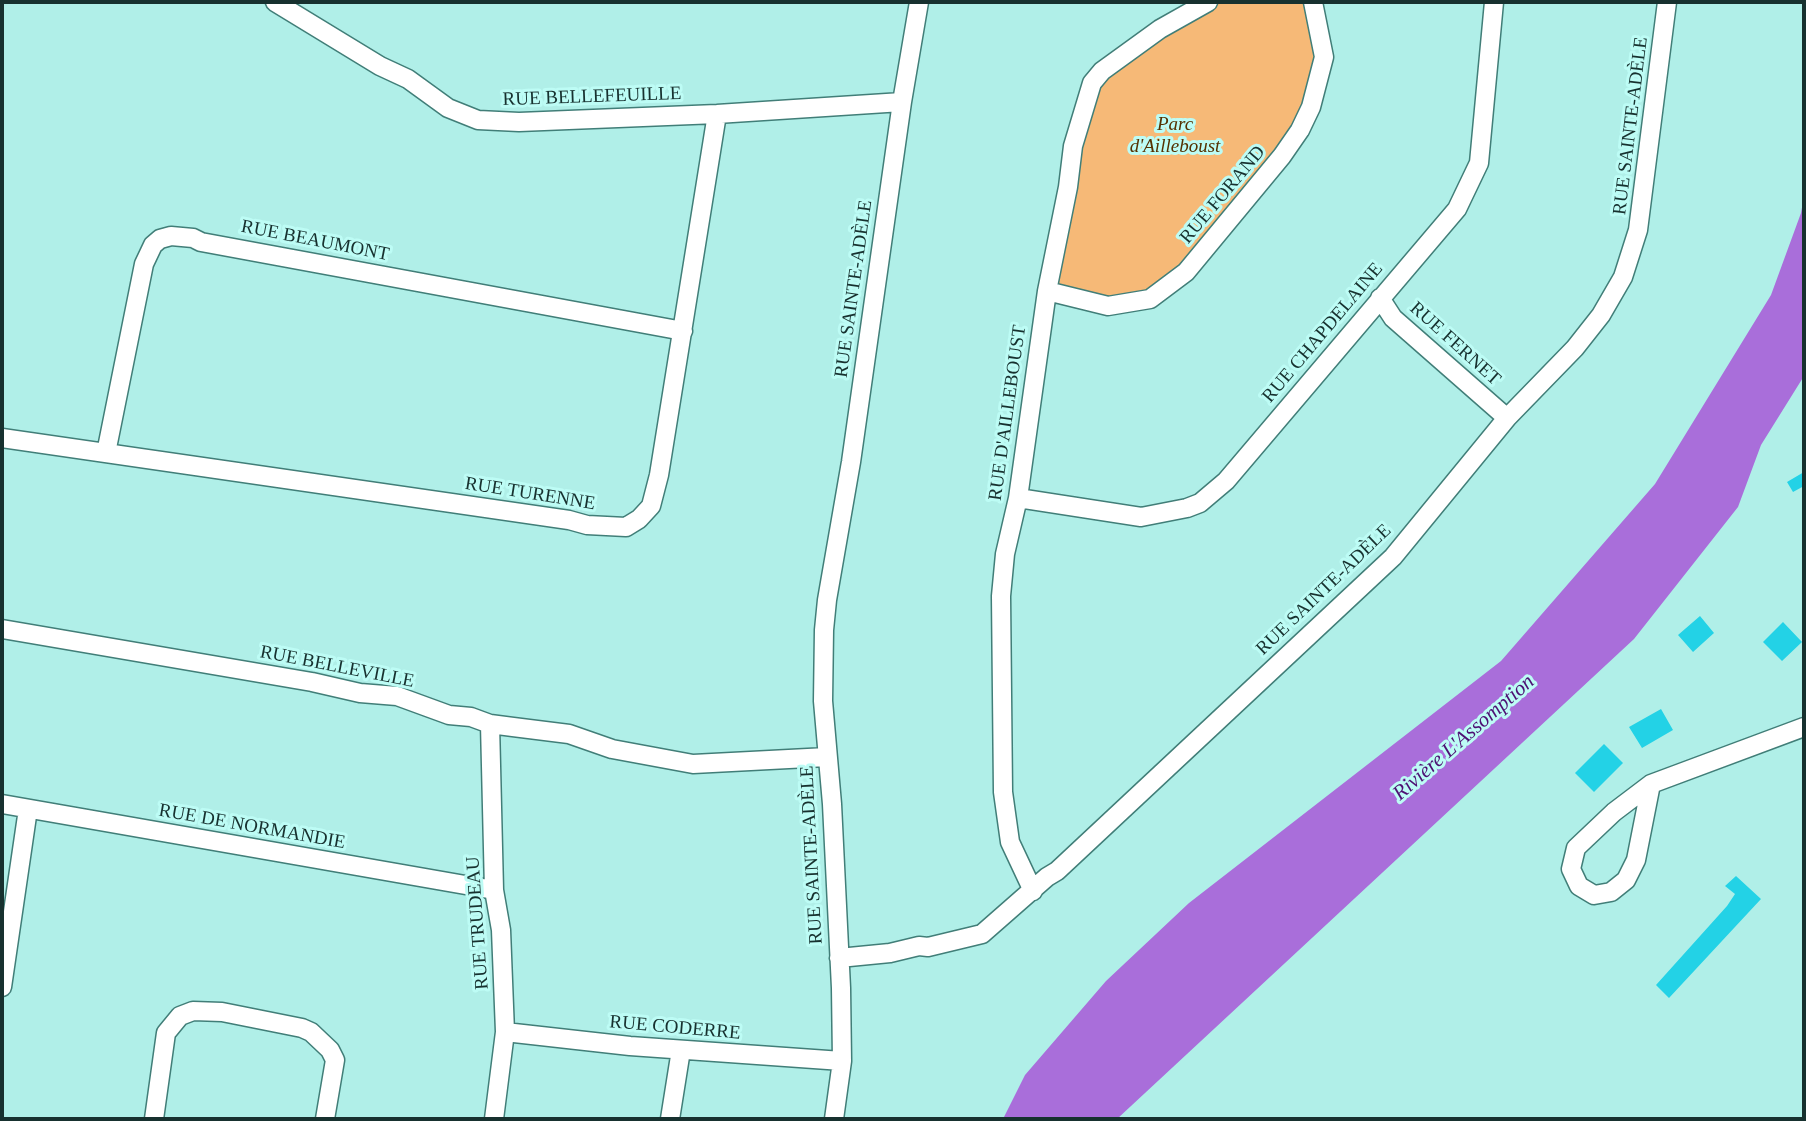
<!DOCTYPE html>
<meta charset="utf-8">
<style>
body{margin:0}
#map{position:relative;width:1806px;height:1121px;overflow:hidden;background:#b0efe8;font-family:"Times New Roman",serif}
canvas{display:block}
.frame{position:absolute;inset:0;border:4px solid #17312f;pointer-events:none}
</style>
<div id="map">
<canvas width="1806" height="1121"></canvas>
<div class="frame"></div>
</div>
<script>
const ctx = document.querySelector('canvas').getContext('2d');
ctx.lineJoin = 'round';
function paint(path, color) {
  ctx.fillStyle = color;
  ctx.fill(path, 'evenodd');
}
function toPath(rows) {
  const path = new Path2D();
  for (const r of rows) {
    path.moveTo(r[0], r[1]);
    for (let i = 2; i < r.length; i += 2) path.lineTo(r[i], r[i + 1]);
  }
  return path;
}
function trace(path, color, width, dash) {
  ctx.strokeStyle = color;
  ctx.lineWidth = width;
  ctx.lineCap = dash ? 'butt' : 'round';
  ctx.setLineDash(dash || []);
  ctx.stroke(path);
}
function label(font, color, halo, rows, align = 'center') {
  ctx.font = font + ' "Times New Roman",serif';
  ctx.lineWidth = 6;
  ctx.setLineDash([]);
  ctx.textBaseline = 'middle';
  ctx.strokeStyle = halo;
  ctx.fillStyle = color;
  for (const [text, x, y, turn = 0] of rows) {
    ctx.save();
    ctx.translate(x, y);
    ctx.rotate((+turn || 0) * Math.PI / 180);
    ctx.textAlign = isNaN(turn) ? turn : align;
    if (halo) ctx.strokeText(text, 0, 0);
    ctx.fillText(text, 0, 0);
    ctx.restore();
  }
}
const green = toPath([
 [1208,2,1313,2,1318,20,1311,107,1166,289,1108,306,1047,291,1092,83]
]);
const water = toPath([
 [1804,196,1804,376,1761,445,1738,507,1634,639,1117,1119,1003,1119,1025,1075,1106,981,1189,903,1501,661,1655,484,1771,295,1801,213]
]);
const building = toPath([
 [1804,472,1804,486,1793,492,1787,482],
 [1700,616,1714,633,1693,652,1678,635],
 [1783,622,1802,642,1782,661,1763,642],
 [1661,709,1673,730,1642,748,1629,727],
 [1604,744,1623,763,1594,792,1575,773],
 [1736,876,1761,899,1669,998,1656,985,1727,906,1735,894,1725,886]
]);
const street = toPath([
 [275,2,380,66,408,79,448,108,478,120,519,122,717,114,902,102],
 [1047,291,1108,306,1150,299,1186,272,1282,156,1300,130,1311,107,1324,57,1313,2],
 [1380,298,1393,318,1507,418],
 [2,438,569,520,587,525,626,527,639,519,651,506,659,475,717,114],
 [106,453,144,264,153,245,160,239,171,236,193,238,201,242,683,331],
 [1018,498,1141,517,1187,508,1200,503,1226,481,1457,209,1479,163,1494,2],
 [2,629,312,682,360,693,397,696,449,715,471,717,490,724,513,727,569,734,612,749,693,764,827,757],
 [490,724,494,890,501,930,505,1032,494,1119],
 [1651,784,1636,860,1626,880,1611,892,1594,895,1579,886,1571,869,1576,848,1614,812,1651,784,1804,727],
 [2,804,494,890],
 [1033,891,1010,842,1003,792,1001,596,1005,554,1018,498,1047,291,1068,187,1073,146,1092,83,1102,71,1160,29,1208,2],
 [839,958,890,953,919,946,928,947,982,934,1047,877,1057,871,1393,557,1507,418,1575,348,1601,315,1623,277,1638,230,1667,2],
 [2,987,28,809],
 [505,1032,630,1046,842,1061],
 [154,1119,166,1033,180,1016,193,1011,222,1012,302,1028,311,1032,330,1050,335,1060,325,1119],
 [670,1119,681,1050],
 [834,1119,842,1061,841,988,832,804,823,701,824,630,827,600,851,462,902,102,919,2]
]);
const streetNames = [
 ["RUE BELLEFEUILLE",592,97,-2],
 ["RUE SAINTE-ADÈLE",1631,126,-83],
 ["RUE FORAND",1223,195,-50],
 ["RUE BEAUMONT",315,241,11],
 ["RUE SAINTE-ADÈLE",854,289,-82],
 ["RUE CHAPDELAINE",1323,333,-50],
 ["RUE FERNET",1455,344,42],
 ["RUE D'AILLEBOUST",1008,413,-82],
 ["RUE TURENNE",530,494,9],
 ["RUE SAINTE-ADÈLE",1324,590,-44],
 ["RUE BELLEVILLE",337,667,11],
 ["RUE DE NORMANDIE",252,827,10],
 ["RUE SAINTE-ADÈLE",812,855,-93],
 ["RUE TRUDEAU",478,923,-94],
 ["RUE CODERRE",675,1028,5]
];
const parkNames = [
 ["Parc",1175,125],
 ["d'Ailleboust",1175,147]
];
const waterNames = [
 ["Rivière L'Assomption",1464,738,-41]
];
paint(green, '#f6b977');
paint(water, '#a96eda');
paint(building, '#23d2e6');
trace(street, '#417e78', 21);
trace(street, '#fff', 18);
label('19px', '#17312f', '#bdfcf5', streetNames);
label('italic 19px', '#553100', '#bdfcf5', parkNames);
label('italic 21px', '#4d1073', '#bdfcf5', waterNames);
</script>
